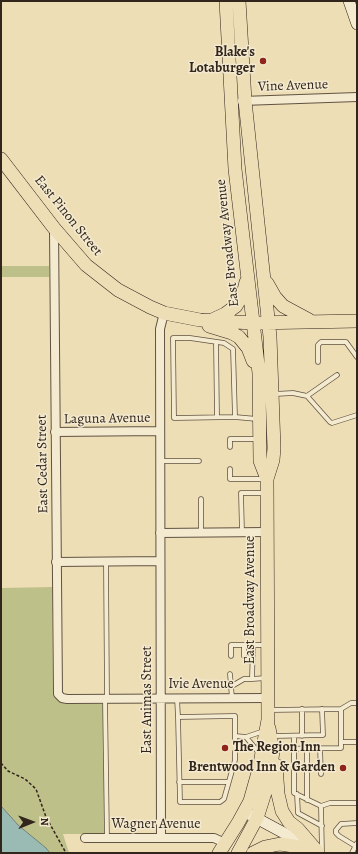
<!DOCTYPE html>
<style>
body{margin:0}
#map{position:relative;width:358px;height:854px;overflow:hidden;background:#eddeb6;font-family:Alegreya,serif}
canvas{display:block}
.frame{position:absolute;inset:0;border:2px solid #32251c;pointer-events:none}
.north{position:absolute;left:12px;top:802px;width:40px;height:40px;-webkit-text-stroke:3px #f3ead0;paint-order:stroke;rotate:89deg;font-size:11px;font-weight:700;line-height:16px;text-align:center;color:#32251c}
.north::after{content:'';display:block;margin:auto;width:14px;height:18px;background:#32251c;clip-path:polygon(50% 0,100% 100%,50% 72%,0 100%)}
</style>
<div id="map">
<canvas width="358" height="854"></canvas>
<div class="frame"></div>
<div class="north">N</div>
</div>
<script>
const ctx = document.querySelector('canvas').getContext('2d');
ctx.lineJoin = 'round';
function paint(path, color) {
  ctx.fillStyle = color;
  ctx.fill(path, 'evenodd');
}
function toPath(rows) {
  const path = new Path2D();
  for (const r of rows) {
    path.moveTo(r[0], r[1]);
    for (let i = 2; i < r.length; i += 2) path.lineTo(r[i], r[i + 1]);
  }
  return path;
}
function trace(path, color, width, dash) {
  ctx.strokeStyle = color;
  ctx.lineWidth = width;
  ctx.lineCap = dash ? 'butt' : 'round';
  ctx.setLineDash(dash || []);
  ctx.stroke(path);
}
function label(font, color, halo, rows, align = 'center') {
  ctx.font = font + ' Alegreya,serif';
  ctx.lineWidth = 3;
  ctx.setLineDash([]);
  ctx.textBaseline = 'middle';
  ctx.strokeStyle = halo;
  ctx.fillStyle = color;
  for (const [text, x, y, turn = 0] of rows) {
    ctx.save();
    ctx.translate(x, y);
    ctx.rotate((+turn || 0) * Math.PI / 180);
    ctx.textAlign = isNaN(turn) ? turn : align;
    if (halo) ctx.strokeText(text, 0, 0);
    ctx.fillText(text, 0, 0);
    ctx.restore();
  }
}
const green = toPath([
 [1,266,49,266,49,277,1,277],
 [52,587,53,696,65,704,104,704,105,833,96,834,63,834,69,853,50,853,46,848,18,825,1,806,1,588]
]);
const water = toPath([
 [1,806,18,825,46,848,50,853,1,853,1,806]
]);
const path = toPath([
 [1,763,8,771,25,779,36,789,46,817,66,853]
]);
const service = toPath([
 [216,342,217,417],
 [318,362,318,345,321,342,346,342,357,357],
 [275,394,293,393,307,396,330,422,332,423,357,415],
 [307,396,337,375],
 [235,417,174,418,173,338,190,338,224,343,233,349,235,417,257,419],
 [230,447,230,439,257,439],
 [160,461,199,461],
 [230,469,230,479,265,479],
 [201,499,201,533],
 [242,532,241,493,264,493],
 [106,562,107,699],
 [253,645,252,679,266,678],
 [231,656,231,645,265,645],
 [244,656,244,645],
 [230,674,232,698],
 [232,686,244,679,252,679],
 [177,698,178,717,235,716,235,736,246,737],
 [105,699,107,838],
 [302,709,302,736],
 [341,709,351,703,357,703],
 [270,710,341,709,341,748,274,749],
 [178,717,180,802,220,802,224,799,235,760,235,752],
 [235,736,235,743],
 [273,736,323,735,322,709],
 [294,736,294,793,321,806,322,853],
 [341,742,357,742],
 [320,748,321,774],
 [259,753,246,737,264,731],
 [179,782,228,782],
 [297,794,298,813,322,826],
 [307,800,307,749],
 [321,806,330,803,357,803],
 [357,823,341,824,336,830,336,833,339,836,357,847],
 [352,853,357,843]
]);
const minor = toPath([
 [242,101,357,97],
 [54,229,58,694,62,698,67,699,268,698],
 [55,432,160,431],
 [160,533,267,532],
 [56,562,160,561],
 [85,838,214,838,225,843],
 [161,838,160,329,164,313]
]);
const secondary = toPath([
 [349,1,357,24],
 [245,812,308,846]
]);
const primary = toPath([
 [226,1,235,169,259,373,260,461,267,479],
 [1,159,54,228,86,265,118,290,150,307,164,313,200,320,253,323,357,321],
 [267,283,275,297,283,306,309,320],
 [212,320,225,314,236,306,243,294,246,282],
 [209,326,232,333,239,337,248,348,253,361],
 [276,765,278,794,282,811,289,822,298,829,317,851],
 [219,853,238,823,250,801,259,769,268,720,267,479,273,460,274,448,270,337,245,101,239,1],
 [238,853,257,818,269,780,273,751,269,728],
 [253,853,265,847,280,844,294,846,317,851]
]);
const markers = [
 [263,61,4,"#8f2418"],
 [225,748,4,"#8f2418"],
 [343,768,4,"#8f2418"]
];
const poiNames = [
 ["Blake's",255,53],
 ["Lotaburger",255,69],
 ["The Region Inn",233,748,"left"],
 ["Brentwood Inn & Garden",335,768]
];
const streetNames = [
 ["Vine Avenue",293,86,-2],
 ["East Pinon Street",68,216,51],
 ["East Broadway Avenue",228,243,-96],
 ["Laguna Avenue",107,419,-1],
 ["East Cedar Street",43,464,-91],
 ["East Broadway Avenue",251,600,-90],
 ["Ivie Avenue",201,685],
 ["East Animas Street",148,700,-90],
 ["Wagner Avenue",156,825]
];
paint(green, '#bec08a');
paint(water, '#9abbb3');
trace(water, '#707f77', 1);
trace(service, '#615342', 5.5);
trace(minor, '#615342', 10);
trace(secondary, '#32251c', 12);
trace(primary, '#32251c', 14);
trace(path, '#32251c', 1.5, [3, 2]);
trace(service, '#f3ead0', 4);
trace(minor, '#f3ead0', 8);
trace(secondary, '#f3ead0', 11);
trace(primary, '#eddeb6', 13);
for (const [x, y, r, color] of markers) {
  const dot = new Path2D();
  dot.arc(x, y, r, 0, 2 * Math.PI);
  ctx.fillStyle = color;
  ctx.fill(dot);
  trace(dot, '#f3ead0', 1.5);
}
label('bold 14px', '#32251c', '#f3ead0', poiNames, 'right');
label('14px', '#32251c', '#f3ead0', streetNames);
</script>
